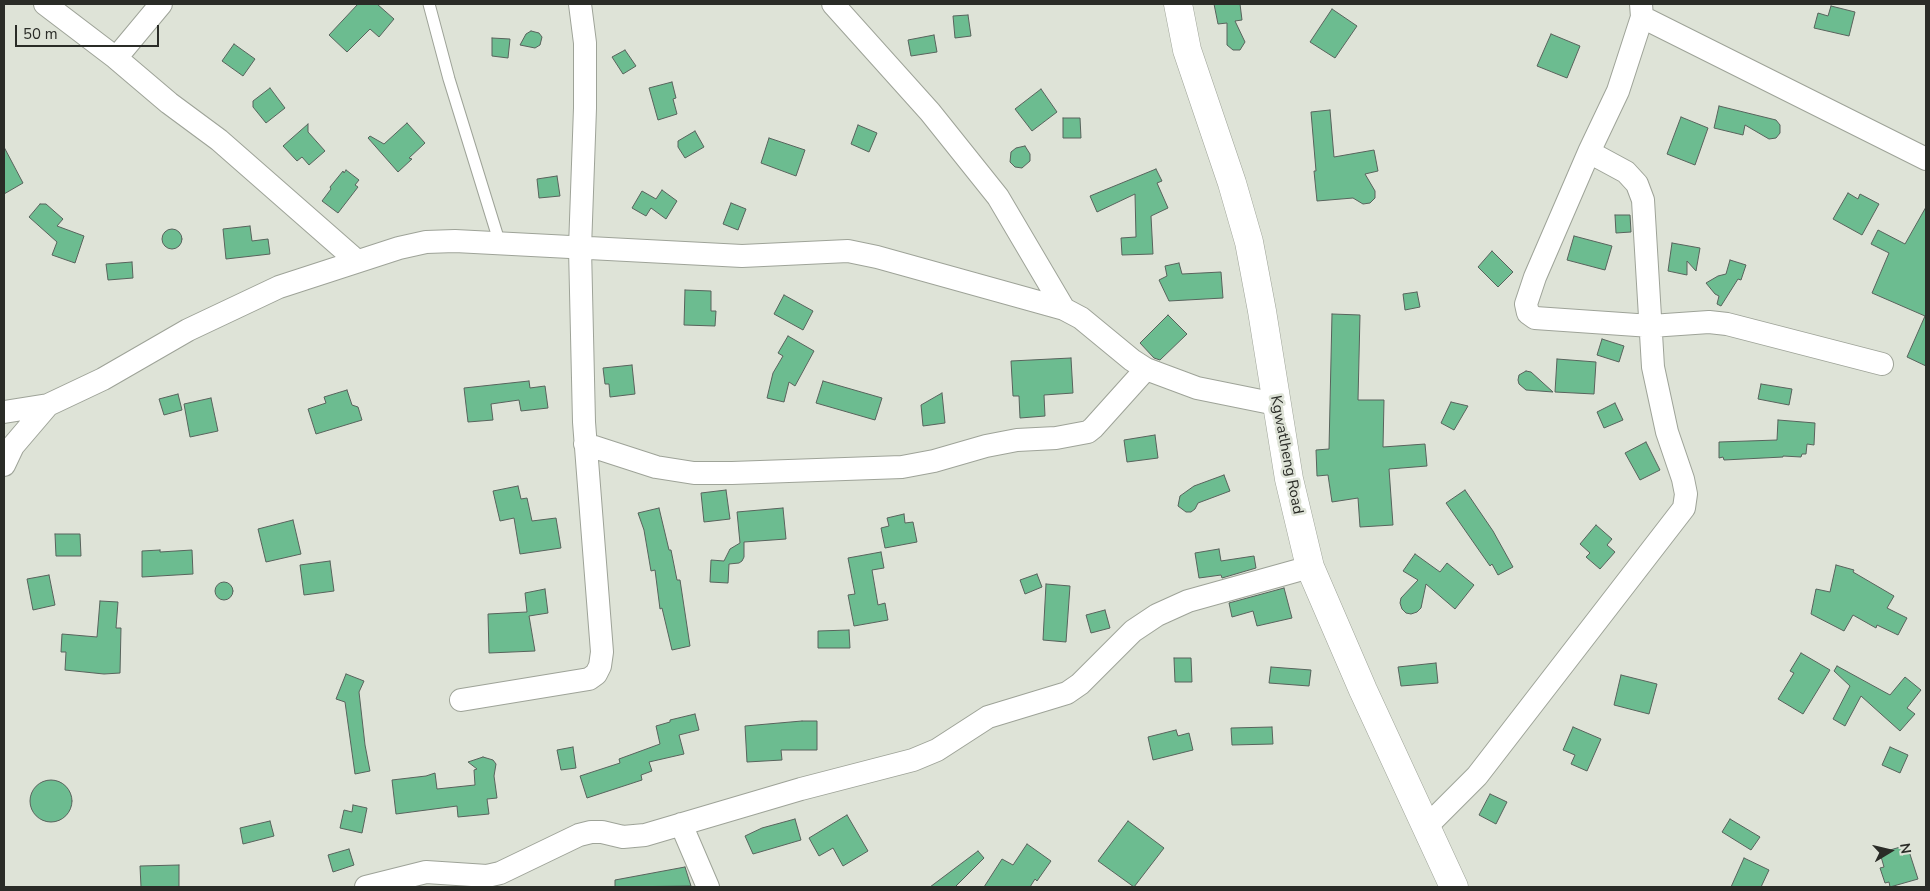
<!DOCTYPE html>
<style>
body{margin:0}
#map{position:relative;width:1930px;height:891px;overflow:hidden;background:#dee3d7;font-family:"Nunito Sans",sans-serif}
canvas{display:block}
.frame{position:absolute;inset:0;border:5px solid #2a2c27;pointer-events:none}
.north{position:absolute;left:1865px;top:826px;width:50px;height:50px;-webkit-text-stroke:4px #dee3d7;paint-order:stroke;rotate:81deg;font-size:14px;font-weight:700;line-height:20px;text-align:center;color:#2a2c27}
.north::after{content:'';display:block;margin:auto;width:18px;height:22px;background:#2a2c27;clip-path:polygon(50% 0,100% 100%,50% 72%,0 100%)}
.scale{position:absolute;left:15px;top:25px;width:144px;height:22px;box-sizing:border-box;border:2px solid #2a2c27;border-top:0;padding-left:6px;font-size:15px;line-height:18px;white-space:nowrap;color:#2a2c27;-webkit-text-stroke:4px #dee3d7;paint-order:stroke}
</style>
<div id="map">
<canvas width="1930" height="891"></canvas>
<div class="frame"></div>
<div class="north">N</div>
<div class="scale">50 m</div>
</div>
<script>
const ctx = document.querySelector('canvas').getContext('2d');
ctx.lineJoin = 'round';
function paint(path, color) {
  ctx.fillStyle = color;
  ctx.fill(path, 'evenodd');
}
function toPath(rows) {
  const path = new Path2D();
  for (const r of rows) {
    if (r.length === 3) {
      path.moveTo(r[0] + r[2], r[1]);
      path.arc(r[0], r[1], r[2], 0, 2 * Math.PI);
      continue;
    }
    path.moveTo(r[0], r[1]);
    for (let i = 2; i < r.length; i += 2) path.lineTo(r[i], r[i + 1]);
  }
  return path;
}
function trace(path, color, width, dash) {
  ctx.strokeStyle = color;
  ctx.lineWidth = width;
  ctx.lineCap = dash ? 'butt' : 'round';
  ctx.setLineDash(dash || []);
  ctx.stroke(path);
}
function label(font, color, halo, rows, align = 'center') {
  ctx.font = font + ' "Nunito Sans",sans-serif';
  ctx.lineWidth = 5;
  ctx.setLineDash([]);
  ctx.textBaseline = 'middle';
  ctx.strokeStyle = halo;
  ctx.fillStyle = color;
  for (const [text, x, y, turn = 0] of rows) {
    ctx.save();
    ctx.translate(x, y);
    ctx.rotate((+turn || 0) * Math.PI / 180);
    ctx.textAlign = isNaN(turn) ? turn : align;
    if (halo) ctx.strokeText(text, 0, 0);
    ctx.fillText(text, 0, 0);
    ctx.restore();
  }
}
const building = toPath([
 [358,4,377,4,394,19,379,37,370,29,347,52,329,35,358,4],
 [1214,4,1240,4,1242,20,1235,21,1245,42,1240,50,1233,50,1227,45,1227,23,1218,24,1214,4],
 [1831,6,1855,12,1849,36,1814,28,1818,13,1828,16,1831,6],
 [1332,9,1357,26,1335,58,1310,42,1332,9],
 [968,15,971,36,955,38,953,16,968,15],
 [531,31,539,33,542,37,540,45,535,48,520,45,526,34,531,31],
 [1551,34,1580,46,1567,78,1537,66,1551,34],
 [934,35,937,52,911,56,908,40,934,35],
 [492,38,510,39,508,58,492,56,492,38],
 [234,44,255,59,243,76,222,61,234,44],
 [625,50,636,66,623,74,612,57,625,50],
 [672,82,676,98,673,99,677,114,658,120,649,88,672,82],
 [270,88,285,108,266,123,253,107,253,101,270,88],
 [1041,89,1057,112,1032,131,1015,109,1041,89],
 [1719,106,1776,120,1780,125,1780,133,1776,138,1769,139,1745,125,1743,135,1714,128,1719,106],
 [1330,110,1334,157,1374,150,1378,171,1365,174,1375,191,1375,198,1370,203,1363,204,1353,198,1317,201,1314,171,1316,171,1311,112,1330,110],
 [1681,117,1708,128,1695,165,1667,154,1681,117],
 [1063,118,1080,118,1081,138,1063,138,1063,118],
 [407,123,425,143,409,158,412,159,398,172,368,138,370,136,384,144,407,123],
 [308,124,308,132,325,151,309,165,302,157,297,161,283,146,308,124],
 [858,125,877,133,869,152,851,144,858,125],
 [695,131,704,147,685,158,678,147,678,141,695,131],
 [769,138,805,150,796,176,761,163,769,138],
 [1025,146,1030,154,1030,161,1022,168,1015,167,1010,162,1011,152,1016,148,1025,146],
 [4,147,23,183,4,194,4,147],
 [1156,169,1162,181,1157,183,1168,208,1151,216,1153,254,1122,255,1121,238,1136,237,1135,194,1097,212,1090,196,1156,169],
 [346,170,359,180,355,185,358,187,338,213,322,201,331,189,330,187,343,171,344,173,346,170],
 [557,176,560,196,539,198,537,179,557,176],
 [662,190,677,201,666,219,651,208,646,216,632,208,642,191,656,199,662,190],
 [1848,193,1858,199,1860,194,1879,204,1862,235,1833,219,1848,193],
 [731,203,746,209,738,230,723,224,731,203],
 [40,204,46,204,63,219,57,226,84,236,75,263,52,255,57,242,29,217,40,204],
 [1926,207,1926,366,1907,357,1925,316,1872,293,1889,253,1871,244,1878,230,1905,244,1926,207],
 [1615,215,1630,215,1631,232,1616,233,1615,215],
 [250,226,252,241,268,239,270,254,226,259,223,229,250,226],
 [172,239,10],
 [1574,236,1612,246,1605,270,1567,260,1574,236],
 [1672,243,1700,248,1696,271,1687,261,1687,275,1668,271,1672,243],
 [1492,251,1513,272,1498,287,1478,267,1492,251],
 [1730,260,1746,265,1741,280,1738,279,1721,306,1717,304,1719,296,1715,294,1706,283,1718,276,1726,274,1730,260],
 [132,262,133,278,108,280,106,264,132,262],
 [1179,263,1182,274,1221,272,1223,298,1169,301,1159,280,1167,276,1165,266,1179,263],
 [685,290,711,291,711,311,716,311,715,326,684,325,685,290],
 [1417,292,1420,307,1405,310,1403,294,1417,292],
 [784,295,813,311,803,330,774,314,784,295],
 [1332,314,1360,315,1358,400,1384,400,1383,447,1425,444,1427,466,1389,469,1393,525,1360,527,1358,498,1332,502,1328,475,1317,476,1316,450,1329,449,1332,314],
 [1168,315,1187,334,1160,360,1154,358,1140,343,1168,315],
 [788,336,814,351,795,386,789,382,784,402,767,398,773,373,783,356,778,353,788,336],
 [1602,339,1624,346,1619,362,1597,355,1602,339],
 [1071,358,1073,393,1044,395,1045,416,1020,418,1019,396,1013,396,1011,361,1071,358],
 [1557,359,1596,362,1594,394,1555,392,1557,359],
 [632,365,635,394,610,397,609,384,605,384,603,368,632,365],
 [1526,371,1531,372,1553,392,1526,390,1519,384,1518,380,1519,375,1526,371],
 [529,381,530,388,545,386,548,408,521,411,519,400,491,404,493,420,468,422,464,388,529,381],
 [823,381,882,398,875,420,816,403,823,381],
 [1761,384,1792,389,1789,405,1758,399,1761,384],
 [347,390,352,405,358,407,362,420,316,434,308,409,326,403,324,397,347,390],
 [942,393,945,423,923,426,921,405,942,393],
 [178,394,182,410,164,415,159,399,178,394],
 [211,398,218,431,190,437,184,404,211,398],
 [1451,402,1468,406,1454,430,1441,423,1451,402],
 [1615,403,1623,420,1604,428,1597,412,1615,403],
 [1778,420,1815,423,1814,445,1807,444,1806,454,1802,454,1801,457,1783,456,1783,457,1724,460,1723,457,1719,458,1719,442,1777,440,1778,420],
 [1155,435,1158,458,1127,462,1124,440,1155,435],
 [1646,442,1660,470,1640,480,1625,453,1646,442],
 [1224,475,1230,491,1198,503,1195,509,1191,512,1186,512,1178,506,1180,496,1194,486,1224,475],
 [518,486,521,499,527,498,532,521,556,518,561,548,520,554,514,518,500,521,493,491,518,486],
 [726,490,730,519,704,522,701,493,726,490],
 [1465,490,1493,531,1513,567,1498,575,1492,564,1490,566,1446,503,1465,490],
 [659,508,669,550,671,550,677,580,680,580,690,646,672,650,662,608,660,609,655,570,651,571,644,530,638,513,659,508],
 [783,508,786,539,744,542,744,557,742,561,739,563,729,564,728,583,710,582,711,560,724,561,730,549,740,543,737,512,783,508],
 [904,514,905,523,913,522,917,542,885,548,881,528,889,526,887,518,904,514],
 [293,520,301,554,266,562,258,529,293,520],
 [1596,525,1612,539,1607,545,1615,552,1600,569,1586,557,1590,553,1580,544,1596,525],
 [55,534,80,534,81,556,56,556,55,534],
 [1219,549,1221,561,1254,556,1256,568,1222,578,1221,575,1199,578,1195,553,1219,549],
 [160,550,160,552,192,550,193,574,142,577,142,551,160,550],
 [881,552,884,568,872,570,878,605,885,603,888,620,854,626,848,595,855,594,848,558,881,552],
 [1415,554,1440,572,1447,563,1474,585,1455,609,1426,584,1421,608,1417,612,1411,614,1406,613,1402,609,1400,603,1401,598,1418,580,1403,571,1415,554],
 [330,561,334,591,304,595,300,565,330,561],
 [1836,565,1854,570,1853,572,1894,596,1887,608,1907,618,1898,635,1877,625,1876,628,1853,615,1844,631,1811,614,1816,589,1830,592,1836,565],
 [1037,574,1042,587,1025,594,1020,580,1037,574],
 [49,575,55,605,33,610,27,579,49,575],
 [224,591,9],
 [1046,584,1070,586,1066,642,1043,640,1046,584],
 [1284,588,1292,618,1257,626,1253,611,1232,617,1229,603,1284,588],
 [545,589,548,613,529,616,535,651,489,653,488,614,527,612,525,593,545,589],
 [100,601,118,602,116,628,121,628,120,673,104,674,65,670,66,652,61,652,62,634,97,637,100,601],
 [1105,610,1110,628,1091,633,1086,615,1105,610],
 [849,630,850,648,818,648,818,631,849,630],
 [1801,653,1830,670,1803,714,1778,699,1794,673,1790,671,1801,653],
 [1174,658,1191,658,1192,682,1175,682,1174,658],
 [1436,663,1438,683,1401,686,1398,667,1436,663],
 [1837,666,1890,695,1905,677,1921,690,1907,708,1915,714,1900,731,1861,696,1845,726,1833,719,1850,686,1834,671,1837,666],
 [1271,667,1311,670,1309,686,1269,683,1271,667],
 [346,674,364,681,359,692,365,745,370,771,355,774,345,702,336,699,346,674],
 [1621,675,1657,684,1649,714,1614,705,1621,675],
 [695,714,699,730,679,735,684,754,649,762,652,771,641,775,642,780,587,798,580,776,620,763,619,759,660,744,656,726,670,722,670,720,695,714],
 [802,721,817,721,817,750,781,750,782,760,747,762,745,726,802,721],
 [1272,727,1273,744,1232,745,1231,728,1272,727],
 [1573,727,1601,739,1587,771,1571,764,1575,755,1563,750,1573,727],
 [1176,730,1178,736,1189,733,1193,750,1153,760,1148,737,1176,730],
 [573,747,576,768,561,770,557,750,573,747],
 [1890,747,1908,755,1900,773,1882,765,1890,747],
 [483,757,493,760,496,764,494,776,497,798,487,799,489,814,458,817,457,806,396,814,392,780,426,776,435,773,437,789,475,785,474,770,477,769,468,762,483,757],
 [51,801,21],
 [1490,794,1507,802,1496,824,1479,815,1490,794],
 [353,805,367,808,362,833,340,828,344,810,352,812,353,805],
 [847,815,868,851,843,866,833,848,819,856,809,838,847,815],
 [795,819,801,840,753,854,745,836,762,828,795,819],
 [1730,819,1760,837,1751,850,1722,832,1730,819],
 [270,821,274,836,243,844,240,828,270,821],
 [1128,821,1164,848,1134,887,1098,861,1128,821],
 [1027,844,1051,861,1037,881,1035,879,1030,887,984,887,1002,859,1013,865,1027,844],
 [1907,845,1918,879,1890,887,1889,882,1885,883,1880,868,1884,867,1880,853,1907,845],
 [349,849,354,865,333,872,328,855,349,849],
 [978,851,984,858,955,887,930,887,978,851],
 [1744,858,1769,870,1761,887,1731,887,1744,858],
 [179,865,179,887,141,887,140,866,179,865],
 [685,867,691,886,615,887,615,880,685,867]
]);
const service = toPath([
 [429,4,449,79,500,244]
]);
const minor = toPath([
 [45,4,116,58,169,103,219,140,357,261],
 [833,4,930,112,998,197,1064,309],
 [1641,4,1642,17,1618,91,1589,152,1535,277,1526,304,1528,313,1535,318,1651,326,1709,322,1727,324,1882,364],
 [1642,17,1926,159],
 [116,58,161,4],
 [4,412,48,405,103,379,188,330,279,287,399,248,426,242,455,241,742,256,848,251,877,257,1064,309,1081,318,1132,360,1146,369,1197,388,1276,404],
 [585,444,656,467,694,473,732,473,902,467,934,461,986,446,1017,440,1056,438,1088,432,1093,428,1146,369],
 [4,465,13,446,48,405],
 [461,700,589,679,596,674,600,666,602,652,584,422,580,248,585,108,585,43,580,4],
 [681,824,708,887],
 [1426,827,1477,776,1684,508,1686,494,1683,479,1667,432,1653,367,1643,200,1637,184,1626,172,1589,152],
 [366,887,426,872,487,876,500,873,579,835,591,832,602,832,623,837,645,835,801,789,913,760,937,750,988,717,1067,693,1080,684,1133,631,1157,615,1188,601,1310,567]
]);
const tertiary = toPath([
 [1178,4,1187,50,1232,183,1249,242,1262,311,1289,479,1310,567,1363,690,1454,887]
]);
const streetNames = [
 ["Kgwatlheng Road",1286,455,79]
];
paint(building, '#6cbc90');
trace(building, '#58635c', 1);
trace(service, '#9ea398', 13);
trace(minor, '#9ea398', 24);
trace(tertiary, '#9ea398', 29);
trace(service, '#fff', 11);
trace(minor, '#fff', 22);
trace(tertiary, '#fff', 28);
label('15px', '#2a2c27', '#dee3d7', streetNames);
</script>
